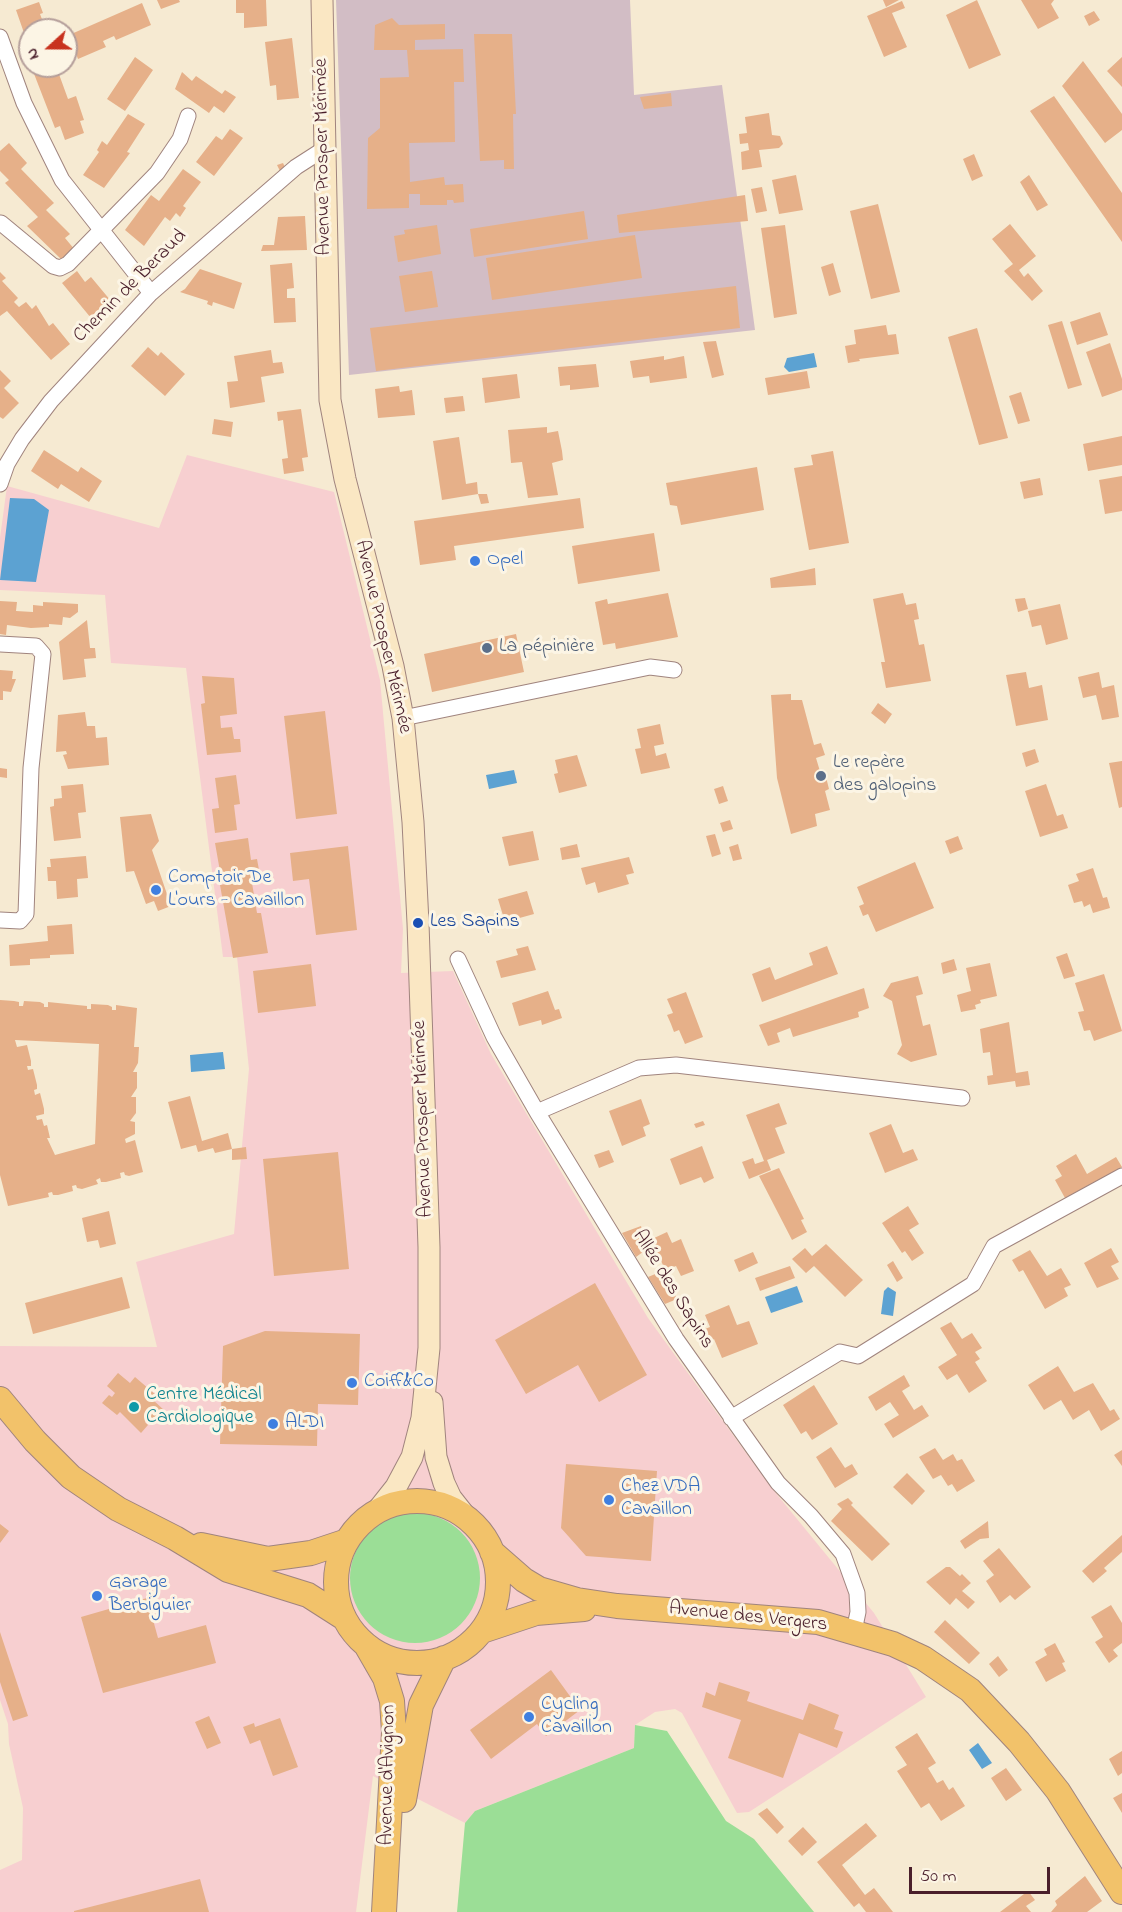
<!DOCTYPE html>
<meta charset="utf-8">
<style>
body{margin:0}
#map{position:relative;width:1122px;height:1912px;overflow:hidden;background:#f6ead2;font-family:"Indie Flower",sans-serif}
canvas{display:block}
.north{position:absolute;left:18px;top:18px;width:60px;height:60px;box-sizing:border-box;background:#fcf5e5;border:2px solid #b59f9b;border-radius:50%;rotate:249deg;font-size:16px;font-weight:700;line-height:24px;text-align:center;color:#4a1f2b}
.north::after{content:'';display:block;margin:auto;width:21px;height:27px;background:#c8321e;clip-path:polygon(50% 0,100% 100%,50% 72%,0 100%)}
.scale{position:absolute;left:909px;top:1867px;width:141px;height:27px;box-sizing:border-box;border:3px solid #4a1f2b;border-top:0;padding-left:8px;font-size:18px;line-height:21px;white-space:nowrap;color:#4a1f2b;-webkit-text-stroke:4px #fcf5e5;paint-order:stroke}
</style>
<div id="map">
<canvas width="1122" height="1912"></canvas>
<div class="north">N</div>
<div class="scale">50 m</div>
</div>
<script>
const ctx = document.querySelector('canvas').getContext('2d');
ctx.lineJoin = 'round';
function paint(path, color) {
  ctx.fillStyle = color;
  ctx.fill(path, 'evenodd');
}
function toPath(rows) {
  const path = new Path2D();
  for (const r of rows) {
    if (r.length === 3) {
      path.moveTo(r[0] + r[2], r[1]);
      path.arc(r[0], r[1], r[2], 0, 2 * Math.PI);
      continue;
    }
    path.moveTo(r[0], r[1]);
    for (let i = 2; i < r.length; i += 2) path.lineTo(r[i], r[i + 1]);
  }
  return path;
}
function trace(path, color, width, dash) {
  ctx.strokeStyle = color;
  ctx.lineWidth = width;
  ctx.lineCap = dash ? 'butt' : 'round';
  ctx.setLineDash(dash || []);
  ctx.stroke(path);
}
function label(font, color, halo, rows, align = 'center') {
  ctx.font = font + ' "Indie Flower",sans-serif';
  ctx.lineWidth = 6;
  ctx.setLineDash([]);
  ctx.textBaseline = 'middle';
  ctx.strokeStyle = halo;
  ctx.fillStyle = color;
  for (const [text, x, y, turn = 0] of rows) {
    ctx.save();
    ctx.translate(x, y);
    ctx.rotate((+turn || 0) * Math.PI / 180);
    ctx.textAlign = isNaN(turn) ? turn : align;
    if (halo) ctx.strokeText(text, 0, 0);
    ctx.fillText(text, 0, 0);
    ctx.restore();
  }
}
const built = toPath([
 [187,455,334,492,380,680,403,929,401,973,453,971,491,1054,648,1318,770,1486,874,1613,926,1697,749,1812,737,1813,682,1713,675,1709,655,1712,635,1725,634,1748,475,1811,465,1823,373,1776,356,1912,0,1912,0,1870,22,1860,23,1808,9,1744,8,1724,0,1700,0,1346,157,1347,136,1262,234,1234,249,1069,237,957,223,957,186,668,111,663,105,595,0,590,0,538,7,486,159,528]
]);
const industrial = toPath([
 [336,0,630,0,634,95,722,85,755,330,349,375]
]);
const green = toPath([
 [415,1578,65],
 [635,1725,667,1731,726,1821,754,1839,814,1912,457,1912,465,1823,475,1811,634,1748]
]);
const water = toPath([
 [814,353,817,367,789,372,784,367,787,358],
 [10,498,34,499,49,510,36,582,0,580],
 [514,770,517,783,489,789,486,775],
 [223,1052,225,1069,191,1072,190,1055],
 [797,1286,803,1302,771,1313,765,1297],
 [888,1287,896,1292,893,1316,881,1314,884,1291],
 [978,1743,992,1763,982,1769,969,1750]
]);
const building = toPath([
 [157,0,179,0,180,2,161,9],
 [236,0,266,0,267,26,244,28,244,13,236,13],
 [883,0,899,0,886,7],
 [977,0,1001,55,969,69,946,15],
 [1021,0,1054,0,1051,4,1059,18,1038,29],
 [902,1,905,8,892,13,907,47,884,57,867,16],
 [39,2,43,13,40,14,46,30,30,30,30,50,16,10],
 [142,3,151,25,116,40,114,36,103,41,106,47,78,59,69,35],
 [1094,11,1100,20,1089,26,1084,16],
 [392,18,399,25,445,24,445,39,415,40,415,50,463,49,464,82,454,82,455,142,409,143,410,182,444,177,445,185,463,184,464,202,454,203,453,200,447,200,447,205,420,205,420,194,409,194,409,208,367,209,368,138,380,128,380,78,409,77,407,50,374,50,375,25],
 [474,34,512,34,516,114,513,114,514,169,504,169,504,160,480,161],
 [292,38,299,98,277,100,276,85,270,86,265,42],
 [135,57,153,70,125,111,107,99],
 [1122,57,1122,87,1107,71],
 [1083,61,1122,114,1122,130,1105,143,1062,86],
 [31,66,56,66,68,99,76,96,84,120,80,121,84,133,65,140,60,126,55,128],
 [182,72,192,81,196,76,222,94,225,90,236,97,224,113,214,106,209,113,175,89],
 [671,93,672,106,644,109,640,97],
 [1054,96,1122,193,1122,242,1030,111],
 [769,113,772,135,780,136,783,144,779,148,759,150,762,167,742,170,741,152,749,150,748,143,740,144,739,134,747,133,745,117],
 [128,114,145,124,127,152,130,153,104,188,83,175,99,152,97,150,102,141,107,145],
 [230,129,243,138,214,176,196,162,216,136,222,140],
 [9,143,27,163,21,169,54,203,46,210,70,234,65,238,75,250,63,261,27,226,38,217,5,183,9,180,0,171,0,151],
 [974,154,983,176,972,181,963,159],
 [283,163,286,169,280,171,277,165],
 [183,169,201,182,183,206,186,208,180,217,176,213,170,221,165,217,144,246,125,230,151,195,159,201],
 [796,175,803,210,779,214,772,180],
 [1029,175,1048,205,1037,211,1020,182],
 [762,187,767,211,756,213,751,189],
 [745,195,748,221,619,233,617,215],
 [878,204,900,292,871,299,850,211],
 [584,211,588,239,474,257,470,229],
 [305,216,307,250,261,251,263,245,274,245,278,217],
 [1010,224,1036,256,1019,270,1024,277,1028,273,1043,291,1032,301,1004,271,1013,264,992,239],
 [437,225,441,254,398,262,394,236,405,234,404,230],
 [785,225,797,314,774,318,761,228],
 [635,235,642,278,492,300,486,258],
 [292,263,294,288,287,289,287,298,295,298,296,322,274,323,270,265],
 [833,263,841,292,829,296,821,267],
 [200,269,242,283,234,309,213,302,212,306,207,304,208,301,180,292,185,289],
 [77,271,85,282,91,277,111,301,91,318,62,283],
 [432,271,438,307,405,312,399,276],
 [0,272,6,278,2,281,18,298,14,302,19,307,26,302,32,309,36,305,49,326,53,323,70,344,51,360,7,311,0,316],
 [736,286,740,328,376,371,370,328],
 [1100,312,1108,335,1077,345,1070,322],
 [1062,321,1082,385,1068,389,1048,325],
 [886,325,888,335,896,334,899,354,859,359,860,361,848,363,845,346,856,344,854,330],
 [977,328,1008,438,979,445,948,337],
 [716,341,724,375,712,378,703,342],
 [1110,343,1122,379,1122,390,1102,397,1086,352],
 [148,347,158,356,161,352,185,374,165,396,131,366],
 [271,350,273,363,282,362,284,373,261,377,265,402,230,408,227,382,238,381,234,356],
 [664,356,664,360,684,356,687,378,650,383,649,376,633,378,630,361],
 [596,364,599,387,570,390,570,385,560,386,558,367],
 [0,370,11,381,4,388,19,403,3,419,0,417],
 [807,371,810,388,768,395,765,378],
 [517,374,520,398,485,403,482,378],
 [399,386,400,392,412,390,415,415,378,418,375,389],
 [1021,392,1030,421,1018,424,1009,396],
 [463,396,465,411,446,413,444,398],
 [301,409,308,457,302,458,304,471,284,474,282,459,288,458,283,420,278,421,277,412],
 [214,419,233,422,231,437,212,434],
 [547,427,547,433,558,431,562,451,563,460,552,463,558,495,528,498,522,462,511,463,508,430],
 [1122,436,1122,465,1088,471,1083,444],
 [459,437,466,484,477,482,478,494,487,494,489,503,481,504,478,494,442,500,433,441],
 [44,450,78,472,81,467,102,481,89,502,61,484,58,489,31,471],
 [833,451,849,543,809,550,794,468,813,465,811,455],
 [757,467,764,510,681,525,677,506,670,505,666,483],
 [1122,476,1122,511,1105,514,1099,480],
 [1040,478,1043,495,1024,499,1020,482],
 [580,498,584,528,454,546,456,560,420,565,414,521],
 [654,533,660,571,578,584,572,546],
 [815,568,816,585,771,588,770,578],
 [668,593,678,637,616,649,615,643,603,645,595,602,607,599,608,604],
 [903,593,906,605,916,603,919,619,914,620,919,645,924,644,931,681,886,688,881,662,885,662,873,599],
 [1025,598,1028,609,1018,612,1015,599],
 [0,601,17,602,16,611,33,612,33,605,43,606,43,602,78,604,78,612,70,618,63,617,62,625,49,624,49,627,31,628,7,625,6,635,0,634],
 [1060,604,1068,639,1046,645,1041,625,1032,627,1028,611],
 [87,620,90,648,95,648,96,658,84,659,86,677,63,680,59,642],
 [516,634,524,672,432,692,424,654],
 [0,670,13,671,12,679,16,679,11,692,3,691,3,700,0,700],
 [1026,672,1029,688,1042,685,1048,720,1016,726,1006,675],
 [1099,672,1102,688,1114,685,1119,717,1102,720,1096,695,1083,698,1078,677],
 [202,676,234,678,237,714,220,716,221,728,232,727,234,739,240,739,241,752,207,755,201,704,205,703],
 [791,694,791,700,802,700,814,745,821,743,825,755,816,758,822,778,826,777,829,789,825,791,830,810,815,814,817,826,791,834,777,778,771,695],
 [878,703,892,714,885,724,871,713],
 [325,711,337,814,296,819,284,716],
 [85,712,87,726,95,726,96,738,107,737,109,765,68,769,63,755,67,754,66,751,56,752,58,715],
 [660,724,664,744,654,746,656,756,666,753,670,768,641,774,635,749,641,748,637,729],
 [1035,749,1039,762,1026,767,1022,753],
 [577,755,587,786,559,793,554,774,558,773,555,760],
 [1122,761,1122,807,1119,808,1109,763],
 [0,768,7,769,7,778,0,777],
 [236,775,240,804,234,805,237,830,215,833,212,809,219,808,215,778],
 [83,784,86,812,78,813,81,838,54,841,50,807,54,806,54,799,62,798,61,786],
 [1046,784,1057,816,1063,814,1068,828,1040,837,1025,791],
 [723,786,728,801,719,804,714,789],
 [151,814,159,841,152,850,171,906,158,911,154,901,146,904,134,871,126,872,120,817],
 [730,820,733,829,723,832,720,823],
 [533,831,539,860,509,866,502,837],
 [715,834,721,854,712,857,706,836],
 [958,836,963,849,950,854,945,841],
 [248,838,251,860,257,859,261,881,252,883,257,913,261,913,268,953,233,958,220,885,239,882,238,874,221,877,215,843],
 [577,844,580,857,562,860,560,848],
 [738,844,742,859,733,861,729,847],
 [348,846,357,930,316,935,309,879,293,881,290,853],
 [86,856,88,878,77,879,78,897,57,899,56,881,48,881,47,867,51,867,50,859],
 [629,857,634,873,626,875,629,884,598,893,595,882,586,885,581,868],
 [915,862,934,908,876,932,868,914,863,916,859,906,864,904,857,887],
 [1093,868,1103,898,1107,897,1110,908,1093,913,1090,904,1084,907,1082,901,1074,903,1068,885,1079,881,1076,874],
 [527,891,534,914,505,922,498,899],
 [72,924,74,954,50,955,50,958,30,959,30,965,10,966,9,945,48,941,47,926],
 [528,946,536,970,501,978,496,961,518,955,516,949],
 [827,946,838,974,762,1002,752,974,770,967,775,980,813,965,809,953],
 [1067,953,1075,976,1064,979,1056,957],
 [954,959,957,970,943,974,941,963],
 [990,963,997,996,980,1000,981,1003,975,1005,976,1009,961,1012,957,995,971,991,966,968],
 [311,964,316,1006,258,1013,253,971],
 [1104,974,1122,1031,1094,1041,1090,1030,1084,1031,1078,1012,1084,1011,1075,983],
 [918,976,923,994,916,996,923,1026,930,1024,937,1055,911,1062,897,1054,902,1045,892,1001,883,996,891,983],
 [864,988,869,1008,858,1012,859,1017,793,1037,790,1028,777,1033,780,1042,768,1046,759,1025],
 [548,991,555,1010,559,1009,562,1018,542,1025,541,1020,519,1026,512,1003],
 [686,992,703,1037,685,1044,679,1030,674,1032,671,1024,667,1015,673,1013,667,999],
 [0,1000,14,1001,19,1002,19,1006,23,1006,24,1001,40,1002,44,1004,44,1007,48,1007,48,1002,87,1006,87,1009,91,1009,91,1004,108,1005,112,1007,112,1010,116,1010,116,1005,137,1008,134,1047,139,1047,138,1063,133,1072,137,1072,137,1088,131,1097,136,1097,136,1113,130,1121,135,1122,135,1134,125,1139,126,1143,135,1140,143,1172,129,1176,125,1175,124,1172,120,1173,121,1178,106,1182,101,1182,100,1178,96,1180,98,1184,82,1189,77,1188,76,1185,72,1186,73,1191,58,1195,53,1195,52,1192,48,1193,49,1197,8,1206,0,1175],
 [15,1040,99,1044,95,1144,55,1155,47,1138,50,1138,47,1125,44,1126,42,1119,37,1120,36,1116,44,1114,44,1109,40,1093,35,1095,34,1090,37,1089,37,1085,33,1069,28,1070,27,1066,31,1066,31,1061,27,1045,17,1047],
 [1009,1022,1016,1073,1028,1071,1030,1085,1016,1087,1015,1081,988,1085,987,1076,993,1075,990,1052,983,1053,980,1029],
 [190,1096,202,1141,228,1133,232,1149,215,1153,213,1148,198,1152,196,1145,181,1149,168,1102],
 [641,1099,650,1124,643,1127,646,1136,622,1146,609,1111],
 [779,1103,787,1124,775,1128,785,1153,767,1160,771,1170,749,1179,742,1162,753,1158,755,1164,764,1161,746,1115],
 [703,1121,705,1125,696,1128,694,1124],
 [891,1124,903,1153,913,1149,918,1160,885,1173,869,1133],
 [702,1146,714,1178,704,1183,701,1177,680,1185,670,1159],
 [246,1147,247,1159,232,1160,232,1149],
 [609,1150,614,1162,599,1168,594,1155],
 [338,1152,349,1269,274,1276,263,1159],
 [1076,1154,1087,1174,1116,1157,1122,1167,1065,1198,1055,1180,1062,1176,1056,1166],
 [779,1168,804,1219,801,1220,807,1232,792,1240,759,1176],
 [908,1206,919,1224,909,1230,924,1253,912,1261,905,1251,902,1253,882,1223],
 [109,1211,116,1244,100,1248,98,1240,87,1242,82,1218],
 [641,1226,647,1249,636,1257,622,1233],
 [667,1232,672,1243,681,1239,694,1271,681,1276,676,1266,665,1270,652,1239],
 [826,1244,863,1280,845,1297,814,1266,806,1273,792,1259,805,1248,812,1256],
 [1111,1248,1119,1262,1111,1266,1119,1279,1097,1288,1084,1263],
 [1030,1250,1047,1276,1061,1268,1071,1285,1064,1288,1068,1296,1045,1309,1023,1270,1019,1272,1012,1260],
 [753,1252,758,1263,739,1272,734,1260],
 [893,1261,903,1278,897,1282,887,1265],
 [790,1266,795,1278,760,1291,755,1278],
 [665,1270,677,1299,665,1304,648,1277],
 [122,1277,130,1308,33,1334,25,1303],
 [595,1283,647,1375,599,1402,578,1365,526,1394,495,1340],
 [729,1305,737,1325,749,1321,758,1344,722,1358,714,1339,705,1345,700,1331,710,1327,705,1315],
 [951,1322,962,1339,972,1333,982,1348,975,1352,980,1359,975,1362,987,1381,969,1393,957,1374,947,1380,938,1367,957,1355,940,1328],
 [265,1331,360,1334,358,1405,318,1404,317,1446,220,1444,223,1346],
 [1058,1366,1074,1392,1093,1383,1110,1411,1114,1409,1120,1419,1101,1431,1089,1410,1073,1420,1061,1400,1044,1410,1028,1385],
 [118,1373,130,1383,135,1377,156,1395,152,1399,165,1411,155,1422,149,1417,145,1422,148,1425,141,1433,120,1412,117,1415,102,1403,109,1395,112,1397,115,1393,107,1386],
 [904,1375,910,1386,902,1391,914,1410,922,1405,929,1416,893,1438,884,1424,899,1415,890,1402,876,1411,868,1397],
 [814,1385,838,1424,812,1440,806,1431,801,1434,783,1405],
 [831,1447,845,1468,852,1464,858,1474,835,1488,816,1457],
 [935,1448,943,1460,953,1454,957,1461,962,1459,975,1481,957,1492,952,1484,948,1486,941,1475,933,1479,919,1457],
 [1122,1450,1122,1466,1114,1455],
 [566,1464,657,1471,651,1561,586,1556,561,1528],
 [907,1473,925,1491,912,1505,893,1487],
 [848,1498,853,1503,851,1505,890,1544,872,1561,831,1521,842,1509,837,1504],
 [988,1521,989,1538,980,1539,965,1549,960,1541],
 [0,1524,9,1531,0,1543],
 [1122,1535,1122,1552,1104,1568,1107,1571,1093,1583,1082,1571],
 [999,1548,1031,1587,1015,1600,1010,1595,1000,1603,986,1581,994,1575,983,1561],
 [946,1567,950,1567,960,1576,962,1574,971,1583,962,1591,975,1602,968,1609,956,1598,950,1605,926,1582],
 [147,1598,158,1638,206,1625,216,1663,103,1693,81,1617],
 [1111,1605,1122,1623,1122,1643,1113,1650,1118,1656,1109,1663,1095,1642,1103,1637,1091,1617],
 [945,1620,980,1653,969,1664,934,1632],
 [0,1632,28,1716,13,1721,0,1682],
 [1055,1643,1065,1662,1062,1663,1066,1671,1046,1682,1035,1662,1047,1655,1044,1649],
 [998,1656,1008,1670,999,1677,989,1664],
 [551,1670,580,1710,546,1736,537,1724,491,1759,470,1730],
 [719,1682,750,1692,747,1701,803,1720,809,1703,839,1715,834,1729,843,1732,837,1748,799,1733,783,1778,728,1758,741,1720,702,1707,706,1692,715,1696],
 [209,1716,221,1743,207,1749,195,1722],
 [280,1718,298,1767,273,1776,260,1740,250,1744,243,1727,254,1723,255,1727],
 [917,1733,936,1763,928,1768,937,1783,943,1780,949,1790,953,1787,965,1806,941,1821,929,1803,921,1808,897,1771,907,1765,895,1747],
 [1122,1751,1122,1773,1118,1776,1109,1759],
 [1006,1768,1022,1790,1006,1801,991,1778],
 [1122,1793,1122,1813,1113,1798],
 [767,1808,784,1827,777,1834,758,1814],
 [866,1823,877,1836,842,1865,865,1895,874,1888,893,1912,866,1912,859,1903,854,1907,817,1862],
 [803,1827,817,1842,802,1856,788,1841],
 [1085,1876,1102,1901,1087,1912,1051,1912,1057,1905,1055,1901],
 [200,1879,209,1912,74,1912,74,1911],
 [1028,1891,1035,1900,1026,1906,1031,1912,1000,1912]
]);
const minor = toPath([
 [0,37,24,103,62,180,151,293],
 [1,223,53,266,60,268,68,264,157,173,180,139,188,116],
 [0,484,7,464,22,439,51,401,151,293,296,167,324,149],
 [0,644,36,646,43,654,31,768,26,914,20,921,0,920],
 [403,718,650,667,674,670],
 [458,959,494,1037,537,1112,676,1339,778,1483,811,1516,843,1554,857,1593,858,1612,854,1631],
 [537,1112,639,1068,676,1065,962,1098],
 [731,1418,840,1352,858,1356,973,1284,994,1246,1122,1176]
]);
const secondary = toPath([
 [322,0,330,400,345,479,393,666,403,718,413,822,418,923,429,1247,429,1348,422,1418,412,1457,396,1487,377,1511],
 [432,1402,436,1457,444,1483,451,1498,466,1517]
]);
const primary = toPath([
 [0,1399,35,1441,71,1477,118,1509,175,1538,228,1570,308,1595,344,1618],
 [417,1582,81],
 [201,1545,268,1559,311,1553,347,1541],
 [492,1552,524,1580,539,1589,577,1600,617,1606,818,1622,893,1644,923,1658,970,1690,1019,1742,1058,1791,1122,1892],
 [482,1631,536,1613,584,1609],
 [366,1645,385,1678,392,1701,394,1732,384,1912],
 [404,1800,421,1705,444,1658]
]);
const markers = [
 [475,561,6,"#3f7fe0"],
 [487,648,6,"#5c6f8a"],
 [821,776,6,"#5c6f8a"],
 [156,890,6,"#3f7fe0"],
 [418,923,6,"#1a4fb4"],
 [352,1383,6,"#3f7fe0"],
 [134,1407,6,"#0f9aa8"],
 [273,1424,6,"#3f7fe0"],
 [609,1500,6,"#3f7fe0"],
 [97,1596,6,"#3f7fe0"],
 [529,1717,6,"#3f7fe0"]
];
const streetNames = [
 ["Avenue Prosper Mérimée",324,157,-91],
 ["Chemin de Beraud",131,287,-45],
 ["Avenue Prosper Mérimée",382,637,77],
 ["Avenue Prosper Mérimée",424,1119,-92],
 ["Allée des Sapins",672,1290,58],
 ["Avenue des Vergers",748,1618,6],
 ["Avenue d'Avignon",389,1775,-89]
];
const shopNames = [
 ["Opel",487,561],
 ["Comptoir De",168,879],
 ["L'ours - Cavaillon",168,902],
 ["Coiff&Co",364,1383],
 ["ALDI",285,1424],
 ["Chez VDA",621,1488],
 ["Cavaillon",621,1511],
 ["Garage",109,1584],
 ["Berbiguier",109,1607],
 ["Cycling",541,1706],
 ["Cavaillon",541,1729]
];
const serviceNames = [
 ["La pépinière",499,648],
 ["Le repère",833,764],
 ["des galopins",833,787]
];
const transitNames = [
 ["Les Sapins",430,923]
];
const cultureNames = [
 ["Centre Médical",146,1396],
 ["Cardiologique",146,1419]
];
paint(built, '#f7cfd0');
paint(industrial, '#d2bdc5');
paint(green, '#9bde96');
paint(water, '#5ca2d2');
paint(building, '#e6b089');
trace(minor, '#a0847e', 17);
trace(secondary, '#a0847e', 23);
trace(primary, '#a0847e', 26);
trace(minor, '#fff', 15);
trace(secondary, '#fae7c3', 21);
trace(primary, '#f2c26a', 24);
for (const [x, y, r, color] of markers) {
  const dot = new Path2D();
  dot.arc(x, y, r, 0, 2 * Math.PI);
  ctx.fillStyle = color;
  ctx.fill(dot);
  trace(dot, '#fcf5e5', 2);
}
label('20px', '#4a1f2b', '#fcf5e5', streetNames);
label('20px', '#366cbe', '#fcf5e5', shopNames, 'left');
label('20px', '#4e5e75', '#fcf5e5', serviceNames, 'left');
label('20px', '#164399', '#fcf5e5', transitNames, 'left');
label('20px', '#0d838f', '#fcf5e5', cultureNames, 'left');
</script>
